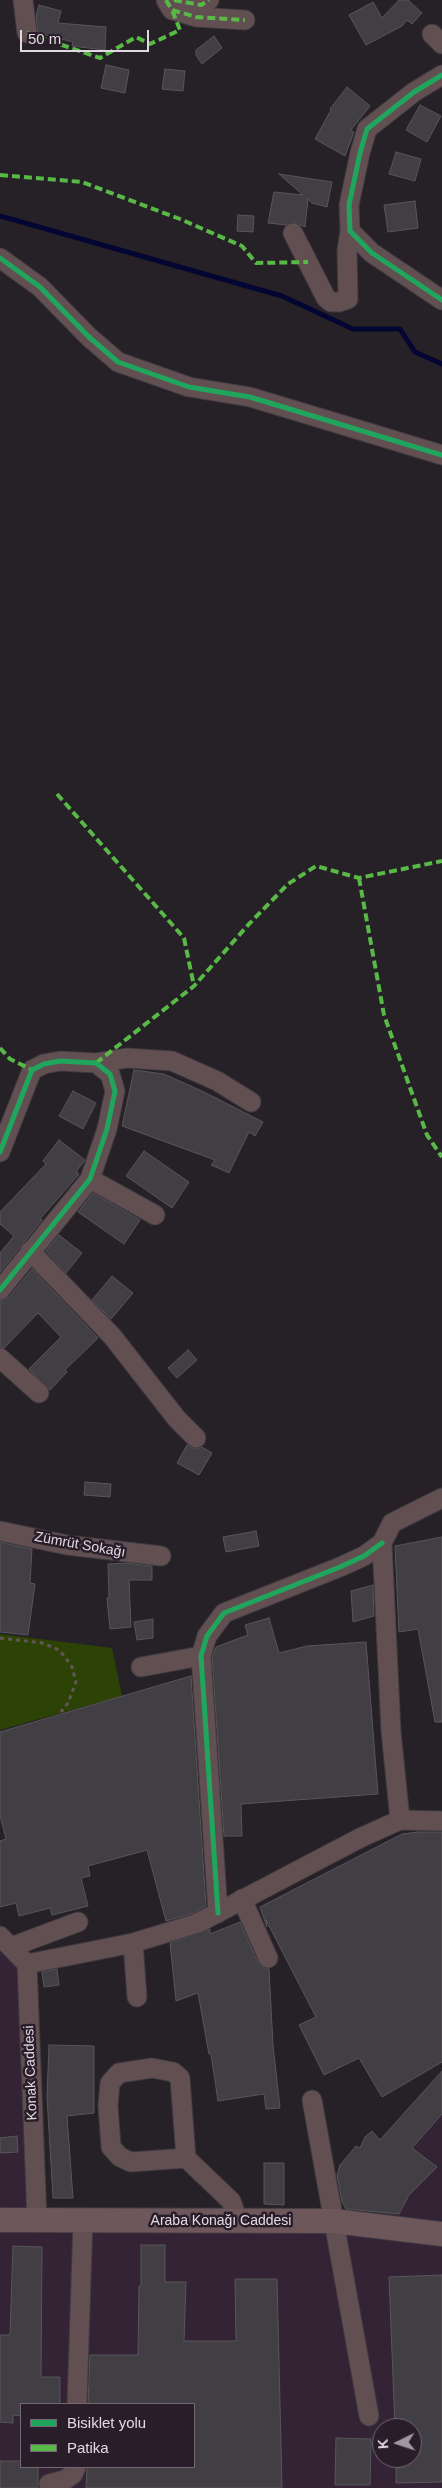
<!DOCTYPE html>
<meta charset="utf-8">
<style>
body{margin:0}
#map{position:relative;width:442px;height:2488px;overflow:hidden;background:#262027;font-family:Arial,sans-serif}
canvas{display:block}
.legend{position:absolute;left:20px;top:2403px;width:175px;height:65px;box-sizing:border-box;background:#291d2a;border:1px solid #736873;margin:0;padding:6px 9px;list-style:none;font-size:15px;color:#e1d9e1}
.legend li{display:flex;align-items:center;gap:10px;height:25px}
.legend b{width:25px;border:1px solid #736873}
.north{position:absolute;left:372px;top:2418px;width:50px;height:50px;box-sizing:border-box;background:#291d2a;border:1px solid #736873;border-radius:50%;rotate:266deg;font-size:14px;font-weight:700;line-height:20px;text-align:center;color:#e1d9e1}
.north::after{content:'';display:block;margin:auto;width:18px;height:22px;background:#a098a0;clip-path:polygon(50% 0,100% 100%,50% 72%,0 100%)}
.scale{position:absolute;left:20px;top:30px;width:129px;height:22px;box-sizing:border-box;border:2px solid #e1d9e1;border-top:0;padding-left:6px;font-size:15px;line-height:18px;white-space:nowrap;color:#e1d9e1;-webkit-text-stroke:4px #291d2a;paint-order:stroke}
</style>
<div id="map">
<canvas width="442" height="2488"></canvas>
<ul class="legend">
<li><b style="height:6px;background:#20a55d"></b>Bisiklet yolu</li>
<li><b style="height:6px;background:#58b947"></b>Patika</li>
</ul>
<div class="north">K</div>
<div class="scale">50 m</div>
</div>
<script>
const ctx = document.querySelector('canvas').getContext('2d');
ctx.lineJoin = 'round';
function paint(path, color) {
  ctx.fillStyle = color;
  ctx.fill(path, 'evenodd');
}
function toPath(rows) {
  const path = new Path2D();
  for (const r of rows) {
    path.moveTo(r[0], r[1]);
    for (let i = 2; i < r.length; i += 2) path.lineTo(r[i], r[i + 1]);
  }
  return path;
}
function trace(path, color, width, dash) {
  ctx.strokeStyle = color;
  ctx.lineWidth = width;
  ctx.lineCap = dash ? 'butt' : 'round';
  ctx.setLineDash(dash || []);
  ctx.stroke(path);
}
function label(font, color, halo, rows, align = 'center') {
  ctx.font = font + ' Arial,sans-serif';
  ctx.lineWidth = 5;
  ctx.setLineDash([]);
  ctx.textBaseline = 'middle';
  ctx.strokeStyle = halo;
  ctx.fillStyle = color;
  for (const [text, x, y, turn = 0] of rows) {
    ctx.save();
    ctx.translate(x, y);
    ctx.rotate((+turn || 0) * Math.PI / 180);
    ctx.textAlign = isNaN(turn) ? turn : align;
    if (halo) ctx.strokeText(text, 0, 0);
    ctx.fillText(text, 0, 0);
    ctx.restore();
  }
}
const built = toPath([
 [0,1936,27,1964,37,2220,370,2222,442,2087,442,2488,0,2488],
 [21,2404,194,2404,194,2467,21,2467],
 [382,2428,412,2428,412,2458,382,2458]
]);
const green = toPath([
 [0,1634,112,1648,122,1696,0,1730]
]);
const stream = toPath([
 [0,216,282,296,353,329,400,329,415,352,442,364]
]);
const building = toPath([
 [399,0,408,0,422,13,412,24,407,20,402,26,366,45,349,15,373,2,382,18,399,0],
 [39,5,61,11,58,23,106,27,105,50,72,46,73,42,38,33,36,16,39,5],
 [214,36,222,48,202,64,196,55,196,50,214,36],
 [106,65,129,70,125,93,101,88,106,65],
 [165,69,185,71,183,91,162,89,165,69],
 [347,87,370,106,351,130,354,132,345,156,315,139,331,110,330,109,347,87],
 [420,105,441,116,427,142,406,130,420,105],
 [396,152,421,159,415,181,389,174,396,152],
 [279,174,332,182,327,207,312,203,308,199,305,227,294,222,286,225,268,223,274,192,303,195,279,174],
 [415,201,418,228,388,232,384,205,415,201],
 [238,215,254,216,253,232,237,231,238,215],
 [134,1070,164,1074,204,1092,263,1122,255,1136,249,1132,229,1173,211,1165,215,1160,122,1126,134,1070],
 [73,1091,96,1103,83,1129,59,1116,73,1091],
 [59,1140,85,1160,76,1172,79,1174,40,1219,42,1220,0,1272,0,1253,14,1236,0,1224,0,1212,46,1164,43,1161,59,1140],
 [144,1151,189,1182,172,1208,126,1176,144,1151],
 [93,1193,140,1220,124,1244,78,1212,93,1193],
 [59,1235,82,1253,66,1273,46,1251,59,1235],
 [32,1269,98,1338,65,1370,67,1372,50,1390,29,1369,61,1337,38,1313,4,1348,0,1347,0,1301,9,1297,32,1269],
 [112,1276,133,1293,111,1319,92,1300,112,1276],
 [188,1350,197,1360,177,1378,168,1368,188,1350],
 [187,1445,194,1449,202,1447,212,1453,199,1475,177,1463,187,1445],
 [85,1482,111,1484,110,1497,84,1495,85,1482],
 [256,1531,259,1546,226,1552,223,1537,256,1531],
 [442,1537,442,1722,435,1722,418,1629,399,1632,395,1546,442,1537],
 [0,1542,32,1549,30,1583,35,1584,28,1635,0,1632,0,1542],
 [127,1563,152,1566,152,1580,129,1580,131,1627,110,1629,107,1598,109,1598,108,1564,127,1563],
 [373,1585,374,1616,353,1622,351,1591,373,1585],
 [269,1618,279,1653,307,1646,366,1642,378,1794,241,1804,242,1836,224,1836,212,1657,216,1647,248,1635,245,1625,269,1618],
 [153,1619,153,1638,137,1640,134,1622,153,1619],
 [191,1676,206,1906,194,1913,166,1921,147,1850,88,1866,90,1876,81,1878,88,1906,52,1915,50,1908,19,1916,16,1903,0,1907,0,1841,6,1839,0,1816,0,1732,191,1676],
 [418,1832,442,1832,442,2062,382,2097,359,2058,324,2075,299,2025,316,2017,266,1920,267,1927,260,1907,402,1834,418,1832],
 [240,1922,258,1963,262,1967,269,1969,273,2045,280,2108,266,2109,264,2094,218,2101,211,2054,209,2054,198,1993,176,2001,170,1943,210,1929,210,1934,240,1922],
 [57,1969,59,1985,44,1987,42,1972,57,1969],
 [49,2045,94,2046,94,2113,67,2116,73,2198,53,2198,47,2097,49,2045],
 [442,2071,442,2114,412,2148,437,2167,409,2195,399,2214,346,2209,342,2202,337,2175,340,2165,356,2146,360,2148,365,2137,372,2131,380,2140,442,2071],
 [17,2136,18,2152,0,2153,0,2138,17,2136],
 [264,2163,284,2163,284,2205,264,2204,264,2163],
 [141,2245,165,2245,165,2282,186,2282,184,2341,236,2341,235,2279,277,2279,282,2488,86,2488,87,2467,194,2467,194,2404,88,2404,90,2355,138,2355,139,2286,141,2286,141,2245],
 [13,2246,42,2247,41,2377,60,2377,60,2404,21,2404,21,2416,13,2415,13,2423,0,2422,0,2335,10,2335,13,2246],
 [442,2275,442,2482,396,2483,396,2458,412,2458,412,2428,395,2428,389,2277,442,2275],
 [336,2438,371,2439,370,2485,335,2485,336,2438],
 [0,2461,21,2461,21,2467,38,2467,38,2488,0,2488,0,2461]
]);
const path = toPath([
 [0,1638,42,1643,59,1650,66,1658,72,1667,76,1682,68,1703,61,1712]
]);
const minor = toPath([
 [23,0,27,33],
 [166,0,172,10,196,17,245,20],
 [177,1,201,5,209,0],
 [432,34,442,44],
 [442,75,414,92,367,129,360,153,349,205,350,231,372,253,442,300],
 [293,233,326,298,331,302,339,302,348,299,347,250,350,231],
 [0,258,40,287,89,337,118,362,189,387,250,397,442,455],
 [96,1063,127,1058,172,1061,217,1081,251,1102],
 [0,1152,32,1070,44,1064,60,1061,96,1063,110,1074,115,1091,107,1129,90,1179,0,1290],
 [90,1179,155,1215],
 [30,1251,112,1336,177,1419,196,1438],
 [0,1358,39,1393],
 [0,1531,67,1545,161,1556],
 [141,1667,201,1656],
 [400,1820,391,1731,382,1543,392,1523,442,1498],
 [242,1899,268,1958],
 [218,1913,201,1656,207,1636,224,1613,340,1567,364,1556,382,1543],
 [0,1936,27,1964,37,2220],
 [133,1943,137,1997],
 [11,1947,78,1922],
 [27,1964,133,1943,198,1923,360,1838,400,1820,442,1821],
 [312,2100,369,2416],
 [186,2158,131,2162,120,2157,111,2147,108,2106,110,2083,119,2073,152,2068,173,2072,180,2078,186,2158,231,2201,238,2221],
 [77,2404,83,2220],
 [49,2484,65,2480,73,2474,76,2467]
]);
const major = toPath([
 [0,2220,334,2221,442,2234]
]);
const quiet = toPath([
 [166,0,172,10,196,17,245,20],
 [174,0,201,5,209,0],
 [27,33,100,58,136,37,150,44,180,30,172,10],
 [0,175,82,182,180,219,242,246,256,263,308,262],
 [57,794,184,938,194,986],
 [359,878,384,1015,427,1135,442,1157],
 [0,1048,10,1059,32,1070],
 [96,1063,194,986,249,924,288,884,316,866,359,878,442,861]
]);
const cycleway = toPath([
 [442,75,414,92,367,129,360,153,349,205,350,231,372,253,442,300],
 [0,258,40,287,89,337,118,362,189,387,250,397,442,455],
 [0,1152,32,1070,44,1064,60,1061,96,1063,110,1074,115,1091,107,1129,90,1179,0,1290],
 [218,1913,201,1656,207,1636,224,1613,340,1567,364,1556,382,1543]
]);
const streetNames = [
 ["Zümrüt Sokağı",80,1545,10],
 ["Konak Caddesi",31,2073,-92],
 ["Araba Konağı Caddesi",221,2221]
];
paint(built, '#332334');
paint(green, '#2d4205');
trace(stream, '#030632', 5);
paint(building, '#413e44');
trace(building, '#58555b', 1);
trace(minor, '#3f3b40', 21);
trace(major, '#3f3b40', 26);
trace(path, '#625659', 3, [4, 4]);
trace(minor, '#624f52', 19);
trace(major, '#6d575b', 24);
trace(quiet, '#58b947', 4, [8, 4]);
trace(cycleway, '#20a55d', 5);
label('14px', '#e1d9e1', '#291d2a', streetNames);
</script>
